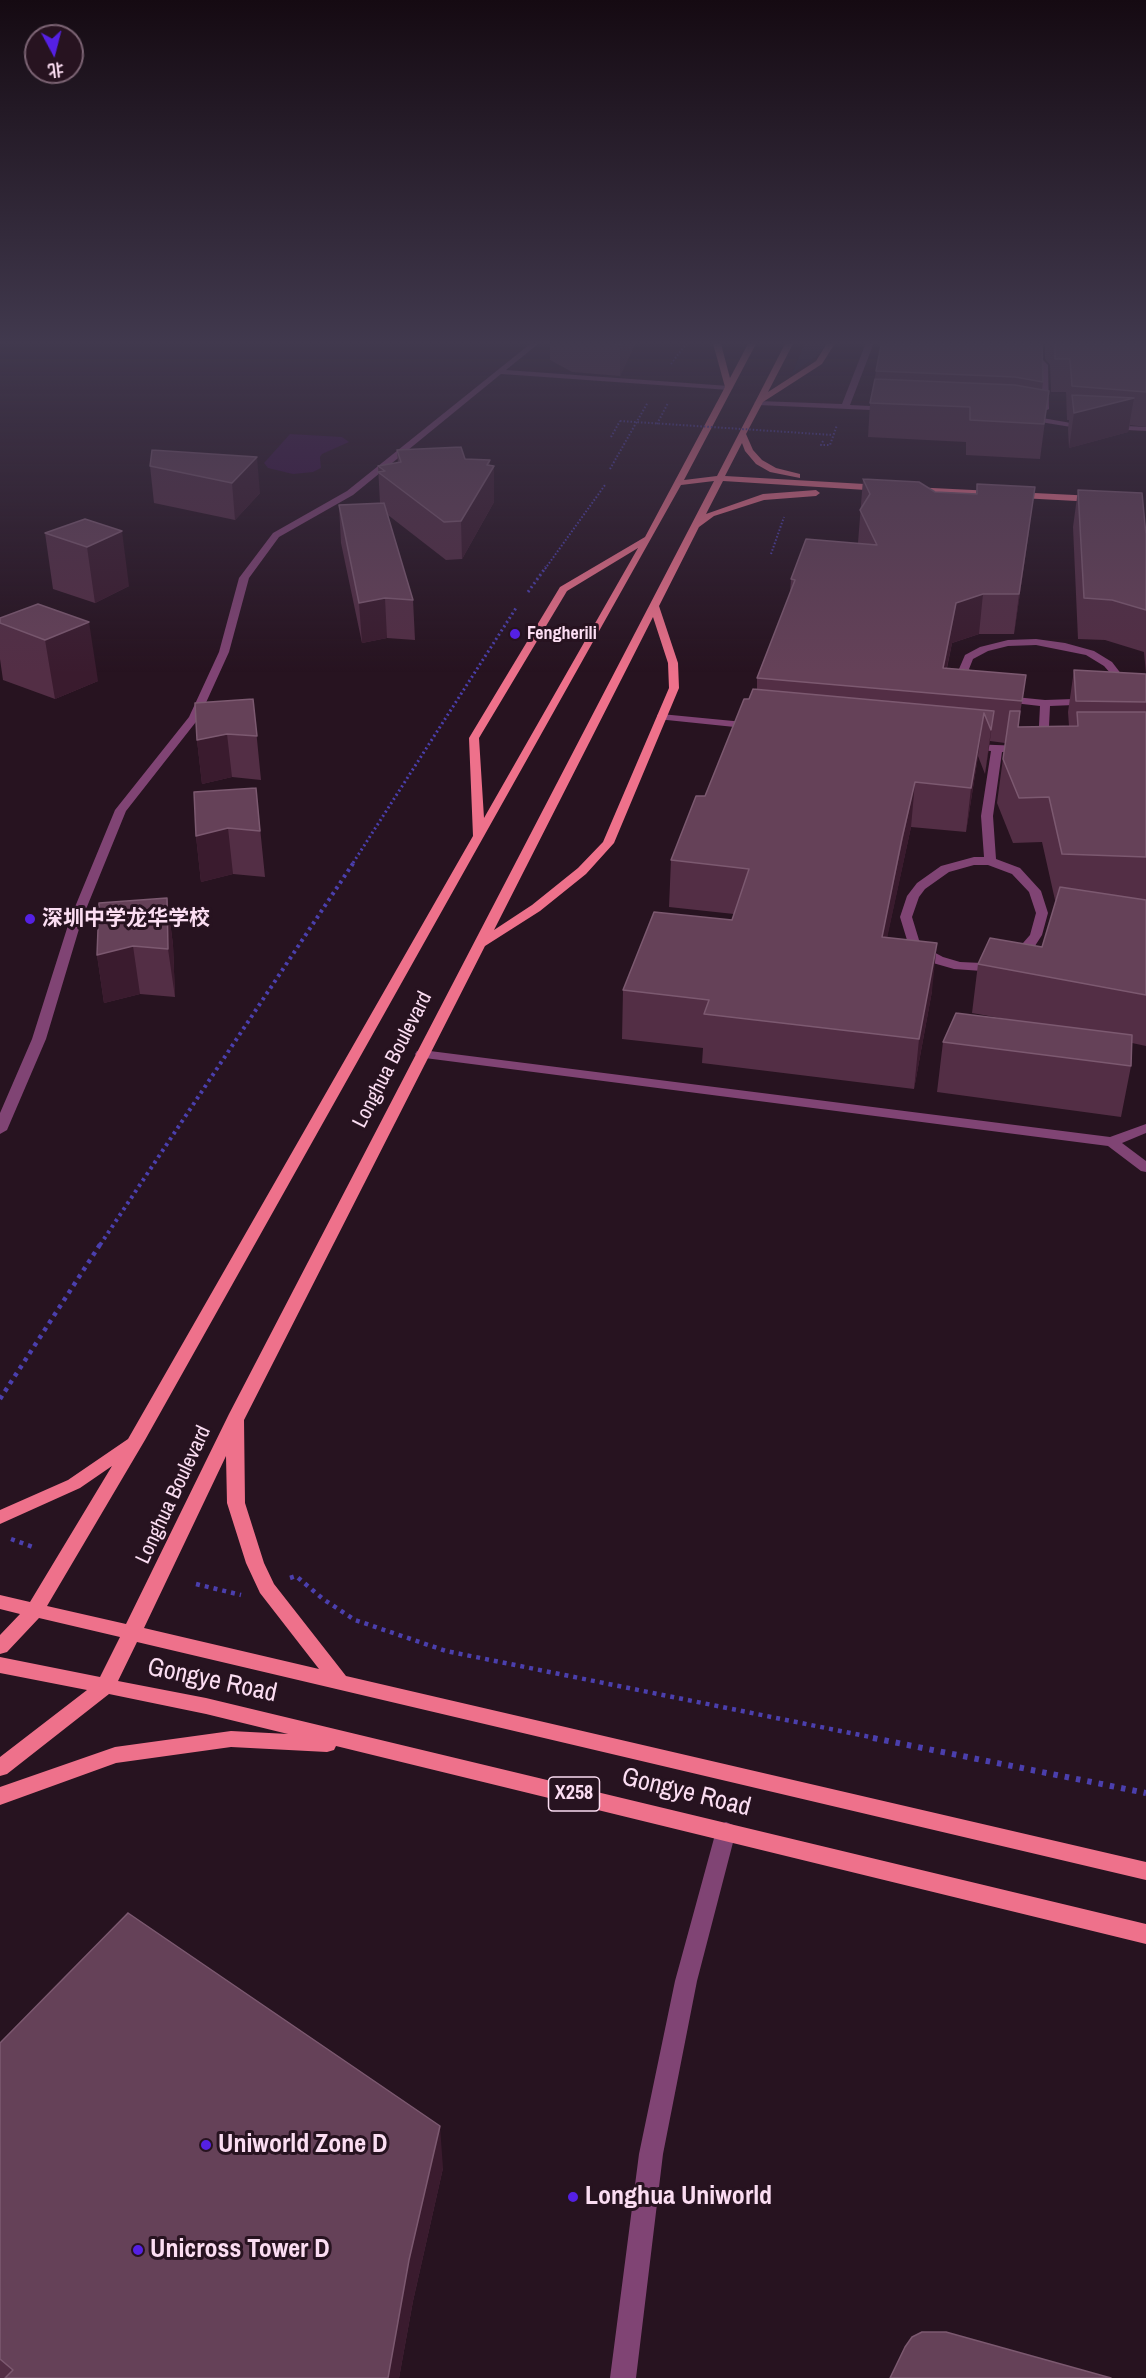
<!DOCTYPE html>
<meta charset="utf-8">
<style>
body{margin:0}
#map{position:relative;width:1146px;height:2378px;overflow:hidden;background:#271320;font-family:"Archivo Narrow","Noto Sans SC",sans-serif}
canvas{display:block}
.north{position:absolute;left:24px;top:24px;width:60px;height:60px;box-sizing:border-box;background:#271320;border:2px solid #7c6474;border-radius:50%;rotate:173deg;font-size:16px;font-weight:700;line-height:24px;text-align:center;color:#fbddf2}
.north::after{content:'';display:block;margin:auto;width:21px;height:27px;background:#5520e4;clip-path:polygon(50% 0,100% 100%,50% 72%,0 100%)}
</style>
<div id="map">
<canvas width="1146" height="2378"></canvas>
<div class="north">北</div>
</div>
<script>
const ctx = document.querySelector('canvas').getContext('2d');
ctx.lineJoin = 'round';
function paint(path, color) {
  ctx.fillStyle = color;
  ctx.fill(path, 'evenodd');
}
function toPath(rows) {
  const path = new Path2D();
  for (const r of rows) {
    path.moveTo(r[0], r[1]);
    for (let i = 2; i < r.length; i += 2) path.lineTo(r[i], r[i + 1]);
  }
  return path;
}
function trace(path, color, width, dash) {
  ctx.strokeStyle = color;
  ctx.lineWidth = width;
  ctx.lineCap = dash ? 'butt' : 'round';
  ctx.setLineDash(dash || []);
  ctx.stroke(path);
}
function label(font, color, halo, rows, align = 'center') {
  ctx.font = font + ' "Archivo Narrow","Noto Sans SC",sans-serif';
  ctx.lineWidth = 6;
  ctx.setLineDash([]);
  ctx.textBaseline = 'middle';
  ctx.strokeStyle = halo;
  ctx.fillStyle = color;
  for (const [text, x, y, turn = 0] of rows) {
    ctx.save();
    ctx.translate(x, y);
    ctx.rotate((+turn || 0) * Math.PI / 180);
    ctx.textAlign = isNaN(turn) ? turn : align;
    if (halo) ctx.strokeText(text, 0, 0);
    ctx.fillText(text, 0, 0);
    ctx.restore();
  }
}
const green = toPath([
 [806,340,826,340,820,354,792,374]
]);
const water = toPath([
 [290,434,342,437,349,442,322,454,320,457,321,468,313,472,293,474,268,468,264,463]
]);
const pathFar4 = toPath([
 [671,364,689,340],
 [657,424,668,403],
 [611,437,620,421],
 [823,441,821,445,830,445,837,425],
 [610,469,648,402],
 [771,554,784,517],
 [545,569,605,485]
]);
const pathFar3 = toPath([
 [528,592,546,567],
 [353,863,516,608]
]);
const pathFar2 = toPath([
 [100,1245,354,862]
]);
const pathFar1 = toPath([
 [0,1399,101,1243],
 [11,1539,33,1547],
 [290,1578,296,1576,323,1599,355,1620,446,1651,880,1739],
 [196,1584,241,1595]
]);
const path = toPath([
 [873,1738,1146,1793]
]);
const minor = toPath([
 [535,340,543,340,506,370,729,386,733,388,729,390,501,374,353,495,279,537,249,578,229,652,199,718,126,811,82,919,46,1039,7,1130,0,1134,0,1113,32,1039,70,919,115,810,189,717,219,652,239,578,273,533,347,491,535,340],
 [867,340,875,340,850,405,890,407,894,409,893,411,758,405,754,403,758,401,842,404,867,340],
 [1035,340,1043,340,1043,360,1048,365,1049,409,1045,411,1041,409,1040,365,1035,360,1035,340],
 [1025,415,1071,423,1146,427,1146,431,1071,427,1022,419,1022,415,1025,415],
 [1036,639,1065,643,1094,651,1112,662,1122,675,1117,689,1102,699,1074,705,1050,706,1048,746,1043,749,1038,746,1040,706,1014,703,984,693,967,683,959,669,965,655,980,647,1008,640,1036,639],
 [1036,645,1086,655,1104,666,1112,675,1108,685,1095,695,1074,699,1045,700,1015,697,992,689,975,679,969,669,973,659,988,651,1008,646,1036,645],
 [661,714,754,723,759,726,754,729,657,719,657,715,661,714],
 [969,744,1023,746,1028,749,1023,752,1002,752,993,816,996,859,1020,868,1041,891,1048,913,1042,935,1033,949,1008,966,982,971,954,969,933,963,916,954,907,940,900,917,907,896,917,883,941,866,974,857,984,857,981,816,991,751,965,749,965,745,969,744],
 [974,865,988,865,1012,874,1029,892,1036,913,1030,935,1023,943,999,960,982,963,960,962,943,957,926,948,919,940,912,917,919,897,925,889,949,872,974,865],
 [422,1050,1110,1137,1146,1124,1146,1133,1122,1143,1146,1161,1146,1172,1141,1171,1108,1146,417,1057,415,1054,417,1051,422,1050],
 [726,1822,733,1825,736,1831,697,1981,663,2154,636,2378,610,2378,639,2154,675,1981,716,1831,719,1825,726,1822]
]);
const major = toPath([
 [712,340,720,340,730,378,750,340,758,340,684,480,717,476,787,340,795,340,768,392,816,361,829,340,837,340,822,364,763,402,746,434,753,450,762,460,776,468,800,474,800,478,770,472,756,464,745,451,742,443,725,476,882,485,886,488,882,491,723,481,706,514,763,494,816,490,820,493,816,496,764,500,714,516,699,527,659,606,678,663,679,688,614,843,586,874,540,911,485,946,244,1420,245,1503,264,1563,274,1584,346,1676,1146,1862,1146,1880,137,1642,118,1681,206,1698,1146,1924,1146,1944,336,1746,334,1750,327,1752,231,1747,116,1763,0,1805,0,1787,115,1747,231,1731,288,1734,206,1714,109,1694,7,1774,0,1776,0,1757,87,1690,0,1673,0,1657,100,1677,120,1637,39,1618,7,1652,0,1654,0,1635,20,1614,0,1609,0,1595,30,1602,112,1466,80,1488,0,1524,0,1510,68,1480,128,1439,473,836,469,738,560,587,645,537,725,387,712,340],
 [714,481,229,1414,126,1624,47,1606,145,1440,681,485,714,481],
 [638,548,484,818,479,738,567,591,638,548],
 [653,617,668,663,669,688,603,842,578,868,532,905,494,930,653,617],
 [226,1456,227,1503,246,1563,260,1593,319,1669,144,1628,226,1456],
 [912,487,1095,496,1099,499,1095,502,909,492,908,490,912,487]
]);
const pathBridge = toPath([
 [620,421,833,435]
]);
const wall = toPath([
 [550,340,637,340,620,376,572,372,550,360],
 [882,340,1043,382,1042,390,1049,391,1040,459,966,455,966,442,868,437,870,403],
 [1045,340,1146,340,1146,427,1130,425,1128,432,1069,448,1068,429,1069,420,1067,420,1066,392,1051,392,1050,365,1045,359],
 [152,450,260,493,235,520,154,503,150,466],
 [397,450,465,459,490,466,494,502,462,559,446,560,388,515,413,600,415,640,387,638,362,643,341,543,339,505,380,503,378,466,398,463],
 [863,479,935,492,976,494,977,484,1030,524,1014,634,979,634,952,643,947,668,1026,675,1018,727,1069,726,1068,712,1074,670,1146,674,1146,1046,1132,1043,1131,1066,1121,1117,937,1092,943,1042,1011,1020,972,1013,978,964,1042,947,1056,900,1055,900,1042,842,1013,843,997,803,1005,743,990,741,985,774,978,756,966,832,911,827,887,937,932,991,914,1089,702,1063,703,1048,622,1039,623,990,732,920,734,914,669,907,671,860,705,796,749,699,757,689,757,678,790,594,791,579,858,543],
 [1078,490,1146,535,1146,674,1144,652,1105,640,1078,639,1073,527],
 [85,519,129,586,95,603,53,589,45,533],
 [38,604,98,681,55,699,3,680,0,659,0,618],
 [253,699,261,780,232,777,202,784,197,740],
 [256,788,265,877,233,874,201,882,196,836],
 [167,898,173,945,175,997,140,994,104,1003,97,955],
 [0,2043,443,2168,413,2301,399,2378,0,2378]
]);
const shadedWall = toPath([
 [622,340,637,340,620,376,620,344],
 [1134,398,1128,432,1069,448,1074,413],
 [257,457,260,493,235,520,232,483],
 [490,460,490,472,494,466,494,502,462,559,461,521],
 [1035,487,1030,524,1014,634,1019,594],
 [122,531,129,586,95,603,87,547],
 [983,594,979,634,952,643,941,694,943,668,956,603],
 [385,598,387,638,362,643,359,603],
 [89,622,98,681,55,699,45,640],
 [994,711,988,754,985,774,991,730],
 [984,713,978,756,966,832,971,788],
 [227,734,232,777,202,784,197,740],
 [915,782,911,827,877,985,882,937],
 [228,828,233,874,201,882,196,836],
 [167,898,173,945,175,997,168,949],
 [937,943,932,991,914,1089,919,1039],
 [133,946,140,994,104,1003,97,955],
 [440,2126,443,2168,413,2301,399,2378,388,2378,409,2260]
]);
const building = toPath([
 [571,340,622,340,620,344,571,340],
 [882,340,1042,340,1043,382,1015,377,876,371,882,340],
 [1055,340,1146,340,1146,392,1072,386,1070,359,1055,359,1055,340],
 [875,379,1015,385,1049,391,1044,424,970,420,970,407,870,403,875,379],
 [1072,395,1134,398,1074,413,1072,395],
 [461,447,465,459,490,460,487,465,494,466,461,521,444,522,378,472,385,471,378,466,401,462,397,450,461,447],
 [152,450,257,457,232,483,150,466,152,450],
 [863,479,919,482,935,492,977,494,977,484,1035,487,1019,594,983,594,956,603,943,668,1026,675,1022,701,757,678,795,580,791,579,806,539,877,545,860,510,870,494,863,479],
 [1078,490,1142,493,1146,535,1146,610,1112,600,1084,598,1078,490],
 [384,503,413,600,385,598,359,603,339,505,384,503],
 [85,519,122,531,87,547,45,533,85,519],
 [38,604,89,622,45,640,0,623,0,618,38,604],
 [1074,670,1146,674,1146,702,1076,701,1074,670],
 [753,689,994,711,991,730,984,713,971,788,915,782,902,838,882,937,937,943,919,1039,704,1014,709,1000,623,990,654,912,732,920,749,869,671,860,696,796,705,796,744,699,749,699,753,689],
 [253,699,257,736,227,734,197,740,195,703,253,699],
 [1010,711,1020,711,1018,727,1078,726,1077,712,1146,712,1146,857,1062,854,1049,797,1019,798,1003,759,1010,711],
 [256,788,260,831,228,828,196,836,194,792,256,788],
 [1060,887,1146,900,1146,995,978,964,990,938,1042,947,1060,887],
 [167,898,168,949,133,946,97,955,99,903,167,898],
 [956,1013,1132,1035,1131,1066,943,1042,956,1013],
 [128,1913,440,2126,409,2260,388,2378,5,2378,13,2370,0,2359,0,2043,128,1913],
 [922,2332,946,2332,1111,2378,890,2378,905,2347,912,2337,922,2332]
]);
const markers = [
 [515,634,6,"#5520e4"],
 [30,919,6,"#5520e4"],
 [206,2145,6,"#5520e4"],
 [573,2197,6,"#5520e4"],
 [138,2250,6,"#5520e4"]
];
const farPoinames = [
 ["Fengherili",527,634]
];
const shields = [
 [574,1794,51]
];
const shieldNames = [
 ["X258",574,1794]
];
const poiNames = [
 ["深圳中学龙华学校",42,919]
];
const streetNames = [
 ["Longhua Boulevard",393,1060,-63],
 ["Longhua Boulevard",174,1495,-65]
];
const nearStreetnames = [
 ["Gongye Road",212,1681,12],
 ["Gongye Road",686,1793,14]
];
const nearPoinames = [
 ["Uniworld Zone D",218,2145],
 ["Longhua Uniworld",585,2197],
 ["Unicross Tower D",150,2250]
];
paint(green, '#1a1730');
paint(water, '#381142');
trace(pathFar4, '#4b3fad', 2, [1.5, 2]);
trace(pathFar3, '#4b3fad', 3, [2, 3]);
trace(pathFar2, '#4b3fad', 4, [3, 4]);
trace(pathFar1, '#4b3fad', 4.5, [4, 5]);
trace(path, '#4b3fad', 6, [4.5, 7]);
paint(minor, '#804474');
paint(major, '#ee718b');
trace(pathBridge, '#4b3fad', 2, [1.5, 2]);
paint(wall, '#532e45');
paint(shadedWall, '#3a1b2e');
paint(building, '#654158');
trace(building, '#7c5970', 1.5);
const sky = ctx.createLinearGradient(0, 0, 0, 673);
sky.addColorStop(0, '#150a12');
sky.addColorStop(0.51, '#41394e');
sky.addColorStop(1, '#41394e00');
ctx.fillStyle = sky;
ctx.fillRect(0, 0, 1146, 673);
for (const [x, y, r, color] of markers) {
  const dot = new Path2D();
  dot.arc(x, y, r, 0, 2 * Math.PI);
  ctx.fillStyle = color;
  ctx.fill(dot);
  trace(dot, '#271320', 2);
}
label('bold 18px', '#fbddf2', '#271320', farPoinames, 'left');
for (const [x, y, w] of shields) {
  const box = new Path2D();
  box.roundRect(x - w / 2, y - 17, w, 34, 4.5);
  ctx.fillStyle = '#271320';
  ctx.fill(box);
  trace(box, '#fbddf2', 1.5);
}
label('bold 20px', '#fbddf2', null, shieldNames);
label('bold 21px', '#fbddf2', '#271320', poiNames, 'left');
label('21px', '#fbddf2', '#271320', streetNames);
label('26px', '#fbddf2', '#271320', nearStreetnames);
label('bold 26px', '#fbddf2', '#271320', nearPoinames, 'left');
</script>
